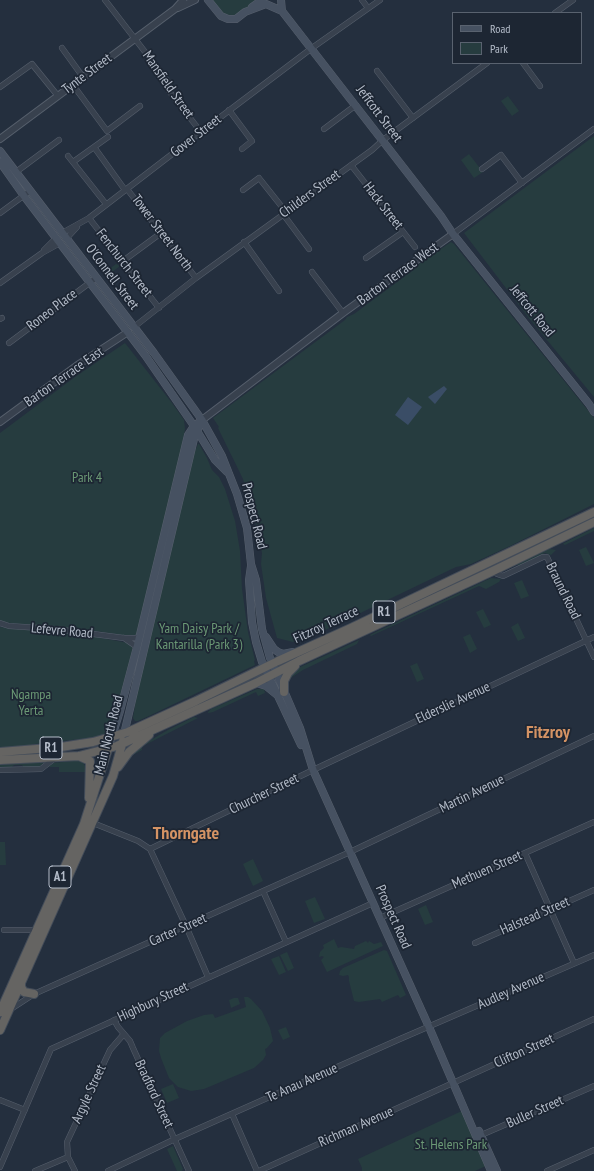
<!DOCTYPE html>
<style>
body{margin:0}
#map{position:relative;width:594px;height:1171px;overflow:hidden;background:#242f3e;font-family:"PT Sans Narrow",sans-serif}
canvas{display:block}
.legend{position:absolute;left:452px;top:12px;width:130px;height:52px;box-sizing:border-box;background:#1d2633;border:1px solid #59626f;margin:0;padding:5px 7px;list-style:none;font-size:12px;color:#b4bcc9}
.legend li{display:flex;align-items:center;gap:8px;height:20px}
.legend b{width:20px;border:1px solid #59626f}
</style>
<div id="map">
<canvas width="594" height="1171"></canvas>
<ul class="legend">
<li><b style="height:5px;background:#465161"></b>Road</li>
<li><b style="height:11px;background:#263c3f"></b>Park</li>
</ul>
</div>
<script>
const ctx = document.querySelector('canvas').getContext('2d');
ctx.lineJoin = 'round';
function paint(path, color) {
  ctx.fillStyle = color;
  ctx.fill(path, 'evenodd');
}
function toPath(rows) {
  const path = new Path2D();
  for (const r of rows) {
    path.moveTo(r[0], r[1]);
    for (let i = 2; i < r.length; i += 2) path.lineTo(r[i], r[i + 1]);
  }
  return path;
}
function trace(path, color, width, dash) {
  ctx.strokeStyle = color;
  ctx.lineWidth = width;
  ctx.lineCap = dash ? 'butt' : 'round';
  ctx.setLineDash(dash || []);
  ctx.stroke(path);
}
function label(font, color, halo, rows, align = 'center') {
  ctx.font = font + ' "PT Sans Narrow",sans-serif';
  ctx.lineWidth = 3.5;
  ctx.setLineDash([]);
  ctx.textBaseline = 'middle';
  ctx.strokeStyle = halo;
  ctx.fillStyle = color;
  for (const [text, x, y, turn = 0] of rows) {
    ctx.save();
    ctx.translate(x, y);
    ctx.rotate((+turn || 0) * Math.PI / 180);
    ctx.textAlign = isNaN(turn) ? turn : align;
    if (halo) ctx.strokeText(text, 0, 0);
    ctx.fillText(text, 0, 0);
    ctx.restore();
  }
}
const green = toPath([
 [210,0,260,0,237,16,225,17],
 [508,96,519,111,512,116,501,101],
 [594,136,594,397,528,317,464,233],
 [469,154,483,172,474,178,461,160],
 [451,242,454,244,594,418,594,504,510,546,471,564,456,567,321,632,293,642,277,638,266,598,261,564,262,553,254,516,243,479,218,428,219,427,213,418,345,320,347,317,354,314,412,271,416,266],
 [116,264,120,266,107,276,104,273],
 [125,343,172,403,184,420,185,429,171,504,138,635,135,637,96,631,0,622,0,433,75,377],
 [198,444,199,444,207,458,212,470,219,477,225,489,235,521,240,551,242,589,248,632,255,660,254,661,255,665,151,715,138,721,135,721,133,718,137,692,193,456],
 [594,528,594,531,565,545,563,544,564,543],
 [586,547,594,563,586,566,579,550],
 [549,549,556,550,551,555,545,553,519,566,517,564],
 [491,578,501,579,499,582,486,589,479,586,371,636,370,635,378,631],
 [522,580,529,596,521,599,514,583],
 [483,609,491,625,484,628,476,612],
 [518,623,525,638,518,641,511,627],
 [0,627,96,637,128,643,132,646,134,653,110,731,106,734,90,738,35,744,12,748,0,748],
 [470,634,477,649,470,653,463,637],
 [359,640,357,644,303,670,289,679,290,675,298,668],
 [417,663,424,679,417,682,410,666],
 [257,689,264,689,265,693,258,696,256,692,213,712,208,713,208,712,211,709],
 [194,717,198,718,143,746,142,748,142,750,133,755,132,753,142,745,168,730],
 [81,760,86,767,86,772,59,772,59,767,50,767,49,766,53,763],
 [45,762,39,767,24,768,22,765,14,765,11,768,0,768,0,763],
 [0,842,5,842,6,865,0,865],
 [253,859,263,881,253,886,243,864],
 [315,897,325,919,314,923,305,901],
 [426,905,433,922,425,925,418,909],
 [334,939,338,948,341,947,354,949,355,946,366,941,368,943,369,941,374,944,381,942,383,946,327,972,321,960,324,957,322,956,319,957,320,952,324,948,323,945],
 [384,950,387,951,406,995,400,998,398,995,382,1002,380,999,359,1002,354,1001,349,981,349,977,348,975,343,976,339,975,340,971,343,968],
 [287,952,294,968,288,971,280,955],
 [279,956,286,972,279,975,271,959],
 [244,997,248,997,251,999,262,1011,270,1028,273,1041,267,1048,265,1049,266,1055,263,1060,254,1068,204,1089,191,1091,178,1087,169,1078,161,1058,159,1051,160,1038,165,1033,187,1021,204,1015,213,1014,215,1018,246,1007],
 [234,998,238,998,240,1004,231,1008,229,1000],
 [286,1027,290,1037,283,1040,278,1030],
 [173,1084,179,1098,167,1103,161,1089],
 [464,1110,488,1165,475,1171,362,1171,362,1168,358,1159],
 [173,1146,183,1169,182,1171,177,1171,167,1149]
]);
const water = toPath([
 [444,386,447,389,435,404,428,397],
 [408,397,422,407,408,425,395,415]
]);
const minor = toPath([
 [105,0,169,83,169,91,201,132],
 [362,0,368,8],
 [555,13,573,0],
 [62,48,83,77],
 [523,63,540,86],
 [377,71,413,118],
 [73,85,107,131,140,106],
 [0,87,32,64,58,96],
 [229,110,252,141,242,149],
 [324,129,356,105],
 [94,147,125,190],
 [68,156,106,204],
 [73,162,108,137],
 [351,165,415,247],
 [482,169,501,155,522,183],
 [16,172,59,140],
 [127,189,196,278],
 [243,190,259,178,286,212],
 [0,213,30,191],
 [283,214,309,249],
 [89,218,159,308],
 [62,233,89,218,206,128,312,48,380,0],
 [453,234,594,129],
 [66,239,77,227],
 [244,242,279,291],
 [44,250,56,238],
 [366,258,403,232],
 [123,261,161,233],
 [312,272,343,313],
 [0,283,42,253,60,243],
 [0,319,2,318],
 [134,327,196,278,372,150,383,140,487,63],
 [9,343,96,278],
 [495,570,497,574,503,576,543,557,547,557,594,657],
 [0,623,9,626,55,629,124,638,136,638,140,636],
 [124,638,137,647],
 [0,770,41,769,55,758],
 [93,823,138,841,150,849,186,926,208,977],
 [150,849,313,770,594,637],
 [525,853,574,963],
 [263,891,286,942],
 [380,918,594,822],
 [4,930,36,930],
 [475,943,594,890],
 [11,1009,34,994,350,852,594,736],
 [114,1020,118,1027,130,1041,133,1048,189,1171],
 [0,1100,25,1110],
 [232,1114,257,1171],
 [479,1136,594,1086],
 [68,1157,67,1142,110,1050,123,1035],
 [0,1167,51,1049,373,903],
 [35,1171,68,1157,75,1171],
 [108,1171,175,1139,400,1039,594,955],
 [259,1171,594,1019],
 [547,1171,594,1150]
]);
const tertiary = toPath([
 [178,8,195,0],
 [0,139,175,9,183,0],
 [202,420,343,313,453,234],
 [0,422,79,364,128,332]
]);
const secondary = toPath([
 [208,0,221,16,228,19,236,19,245,12,266,4,282,11,441,216,453,234,589,404,594,412],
 [281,0,282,11],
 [252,7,262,0],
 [0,151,154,353,202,420,222,456,237,494,247,528,251,564,256,580,262,629,270,658,300,728,313,770,429,1027,491,1171],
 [0,162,24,196,145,355,194,426,215,460,227,472],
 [251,566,249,580,252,622,256,642,262,662,301,745],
 [266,637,274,649,278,652,283,654,293,652],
 [256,683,266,686,277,695],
 [124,734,194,439,199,427],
 [108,749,120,711,137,647,188,435,194,426,198,423],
 [479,1131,497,1171]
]);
const trunk = toPath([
 [284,692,284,681,288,673,295,666],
 [0,752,61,747,93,742,128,732,196,701,278,661,351,628,594,512],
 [79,756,90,761,89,798],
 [0,760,79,756,117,746,256,683,299,661,495,570,594,522],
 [118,767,129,752,149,735],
 [21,982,21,987,24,992,34,994],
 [0,1012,84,824,108,749],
 [0,1030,113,776,123,741]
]);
const shields = [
 [384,612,22],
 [51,748,22],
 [60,877,22]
];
const shieldNames = [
 ["R1",384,612],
 ["R1",51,748],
 ["A1",60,877]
];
const streetNames = [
 ["Tynte Street",87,74,-37],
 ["Mansfield Street",168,85,55],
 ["Jeffcott Street",379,114,53],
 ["Gover Street",196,136,-38],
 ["Childers Street",310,194,-36],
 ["Hack Street",383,206,52],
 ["Tower Street North",162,233,53],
 ["Fenchurch Street",124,263,52],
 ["Barton Terrace West",398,274,-36],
 ["O'Connell Street",112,277,53],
 ["Roneo Place",52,310,-37],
 ["Jeffcott Road",532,311,51],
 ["Barton Terrace East",64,377,-35],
 ["Prospect Road",254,516,76],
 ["Braund Road",563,591,64],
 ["Fitzroy Terrace",326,625,-25],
 ["Lefevre Road",62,631,5],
 ["Elderslie Avenue",453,703,-25],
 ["Main North Road",109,735,-76],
 ["Churcher Street",264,794,-26],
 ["Martin Avenue",472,794,-26],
 ["Methuen Street",487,870,-24],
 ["Halstead Street",535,916,-24],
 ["Prospect Road",393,917,66],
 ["Carter Street",178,930,-24],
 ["Audley Avenue",511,991,-24],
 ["Highbury Street",153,1002,-25],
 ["Clifton Street",524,1051,-24],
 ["Te Anau Avenue",302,1083,-24],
 ["Argyle Street",89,1094,-65],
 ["Bradford Street",154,1094,65],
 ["Buller Street",535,1112,-24],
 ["Richman Avenue",356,1127,-24]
];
const parkNames = [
 ["Park 4",87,478],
 ["Yam Daisy Park /",199,629],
 ["Kantarilla (Park 3)",199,645],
 ["Ngampa",31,695],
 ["Yerta",31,711],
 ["St. Helens Park",451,1145]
];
const districtNames = [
 ["Fitzroy",548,733],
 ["Thorngate",186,834]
];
paint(green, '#263c3f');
paint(water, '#3a4d66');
trace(minor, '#565f6c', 6);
trace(tertiary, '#565f6c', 8);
trace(secondary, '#565f6c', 8);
trace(trunk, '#434c59', 10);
trace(minor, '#38414e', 5);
trace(tertiary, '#38414e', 6);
trace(secondary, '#465161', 7);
trace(trunk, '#656462', 8);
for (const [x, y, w] of shields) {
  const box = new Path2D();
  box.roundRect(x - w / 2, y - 11, w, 22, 3);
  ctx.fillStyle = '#1d2633';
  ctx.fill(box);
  trace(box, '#b4bcc9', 1);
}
label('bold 13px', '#b4bcc9', null, shieldNames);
label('14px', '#b4bcc9', '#1d2633', streetNames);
label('14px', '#6b9975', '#1d2633', parkNames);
label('bold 18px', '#d49364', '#1d2633', districtNames);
</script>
